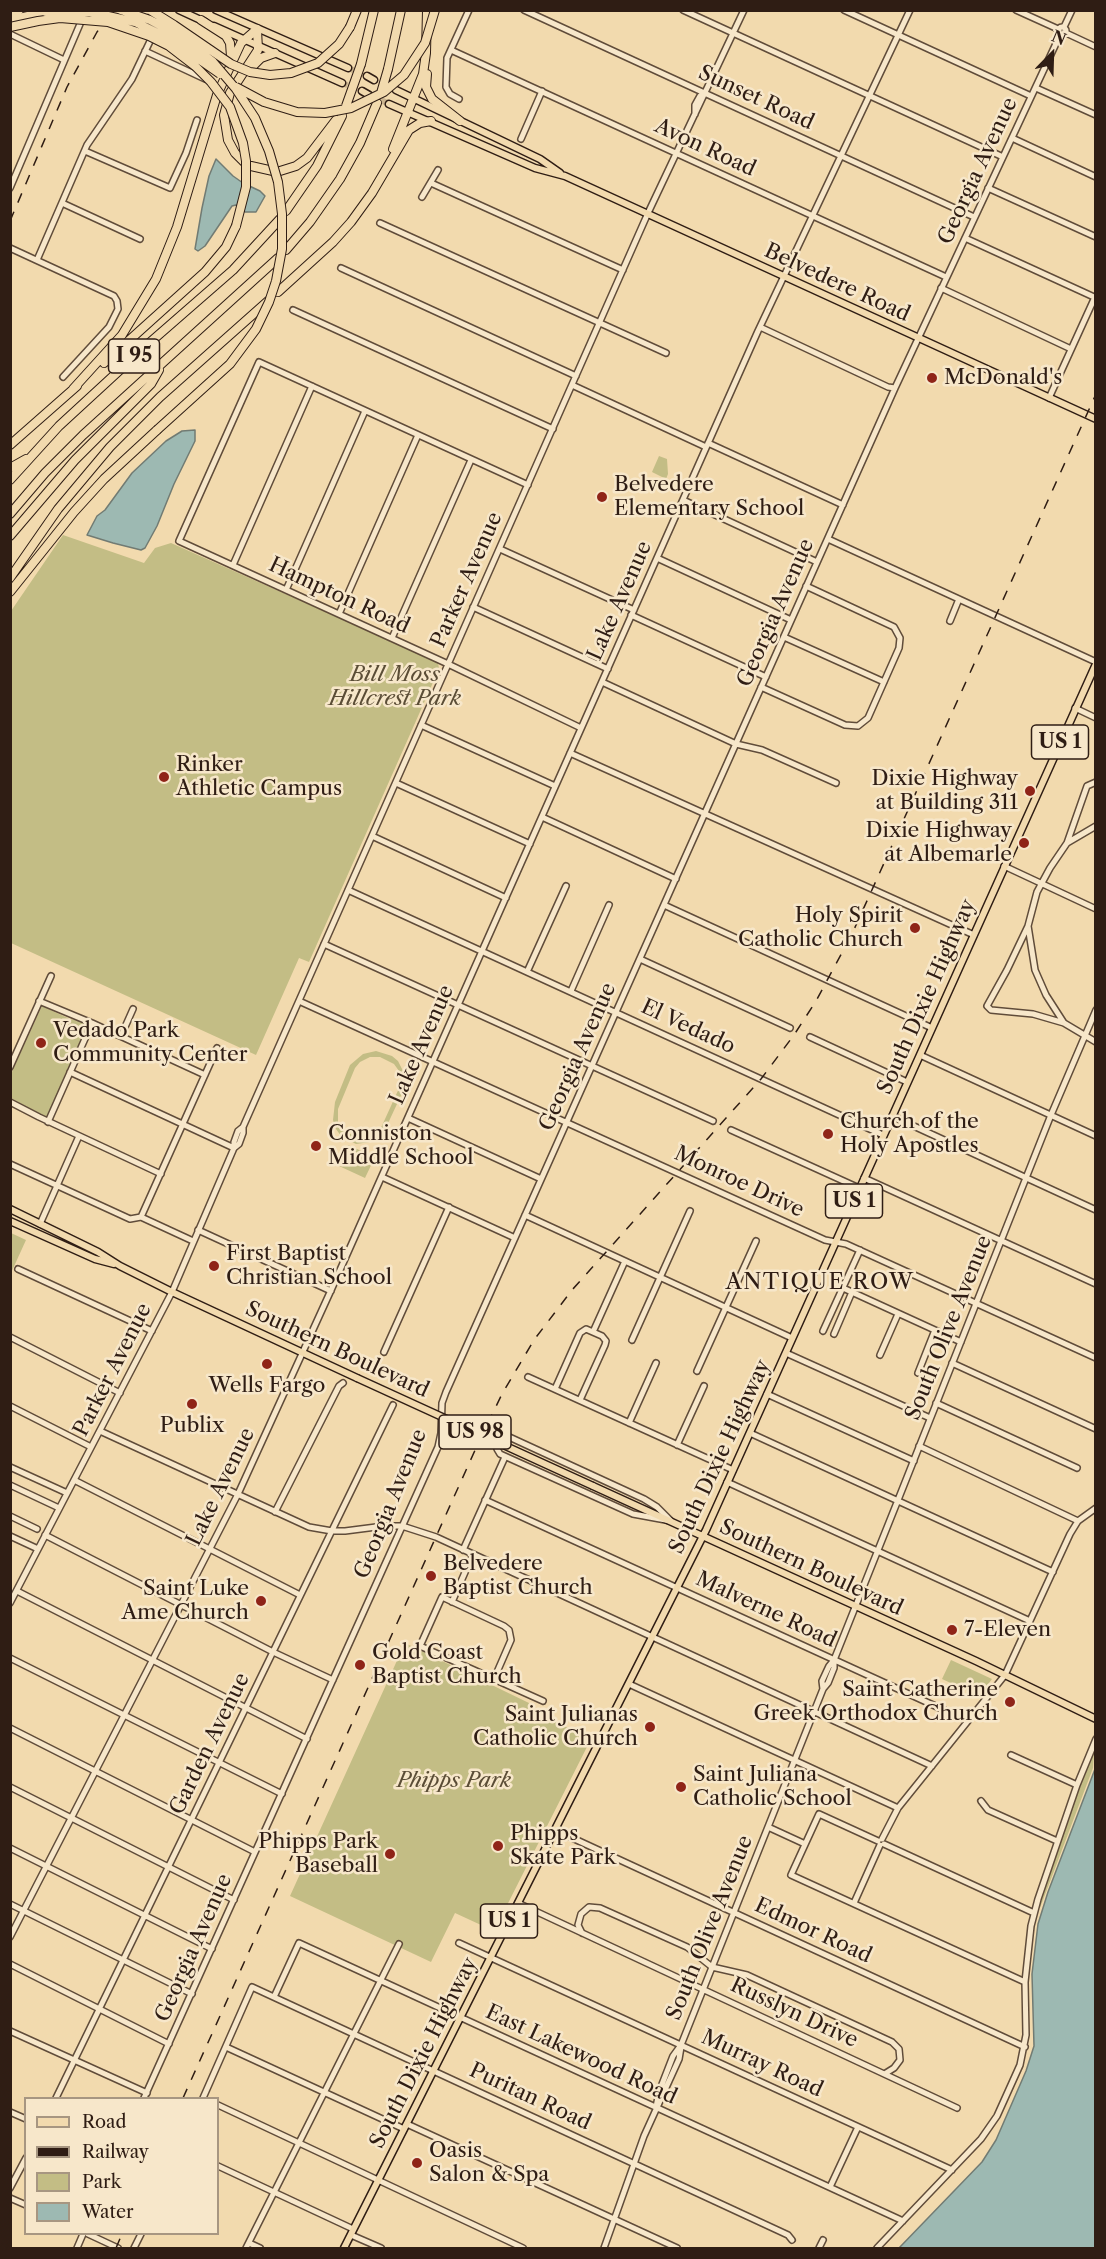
<!DOCTYPE html>
<style>
body{margin:0}
#map{position:relative;width:1106px;height:2259px;overflow:hidden;background:#f2daae;font-family:"Libre Caslon Text",serif}
canvas{display:block}
.frame{position:absolute;inset:0;border:12px solid #2f1d14;pointer-events:none}
.legend{position:absolute;left:24px;top:2097px;width:195px;height:138px;box-sizing:border-box;background:#f7e7ca;border:2px solid #a79681;margin:0;padding:8px 10px;list-style:none;font-size:18px;color:#2f1d14}
.legend li{display:flex;align-items:center;gap:12px;height:30px}
.legend b{width:30px;border:2px solid #a79681}
.north{position:absolute;left:1022px;top:24px;width:60px;height:60px;-webkit-text-stroke:4px #f7e7ca;paint-order:stroke;rotate:23deg;font-size:16px;font-weight:700;line-height:24px;text-align:center;color:#2f1d14}
.north::after{content:'';display:block;margin:auto;width:21px;height:27px;background:#2f1d14;clip-path:polygon(50% 0,100% 100%,50% 72%,0 100%)}
</style>
<div id="map">
<canvas width="1106" height="2259"></canvas>
<div class="frame"></div>
<ul class="legend">
<li><b style="height:8px;background:#f2daae"></b>Road</li>
<li><b style="height:8px;background:#2f1d14"></b>Railway</li>
<li><b style="height:16px;background:#c3bd85"></b>Park</li>
<li><b style="height:16px;background:#9db9b2"></b>Water</li>
</ul>
<div class="north">N</div>
</div>
<script>
const ctx = document.querySelector('canvas').getContext('2d');
ctx.lineJoin = 'round';
function paint(path, color) {
  ctx.fillStyle = color;
  ctx.fill(path, 'evenodd');
}
function toPath(rows) {
  const path = new Path2D();
  for (const r of rows) {
    if (r.length === 3) {
      path.moveTo(r[0] + r[2], r[1]);
      path.arc(r[0], r[1], r[2], 0, 2 * Math.PI);
      continue;
    }
    path.moveTo(r[0], r[1]);
    for (let i = 2; i < r.length; i += 2) path.lineTo(r[i], r[i + 1]);
  }
  return path;
}
function trace(path, color, width, dash) {
  ctx.strokeStyle = color;
  ctx.lineWidth = width;
  ctx.lineCap = dash ? 'butt' : 'round';
  ctx.setLineDash(dash || []);
  ctx.stroke(path);
}
function label(font, color, halo, rows, align = 'center') {
  ctx.font = font + ' "Libre Caslon Text",serif';
  ctx.lineWidth = 5;
  ctx.setLineDash([]);
  ctx.textBaseline = 'middle';
  ctx.strokeStyle = halo;
  ctx.fillStyle = color;
  for (const [text, x, y, turn = 0] of rows) {
    ctx.save();
    ctx.translate(x, y);
    ctx.rotate((+turn || 0) * Math.PI / 180);
    ctx.textAlign = isNaN(turn) ? turn : align;
    if (halo) ctx.strokeText(text, 0, 0);
    ctx.fillText(text, 0, 0);
    ctx.restore();
  }
}
const green = toPath([
 [659,456,667,459,668,474,666,479,652,472],
 [63,535,144,563,155,548,171,543,438,662,439,669,309,962,299,958,256,1055,11,943,11,611],
 [42,1006,70,1019,85,1022,87,1025,48,1115,45,1117,11,1098,11,1074],
 [376,1051,392,1056,398,1061,405,1075,404,1089,383,1134,370,1142,356,1144,341,1136,336,1129,333,1120,335,1102,350,1065,363,1054],
 [370,1057,380,1057,394,1064,399,1071,401,1084,380,1130,365,1138,358,1138,343,1130,338,1123,338,1109,355,1068,360,1062],
 [348,1145,375,1157,365,1178,339,1166],
 [11,1233,26,1240,11,1273],
 [405,1643,529,1703,537,1713,591,1739,494,1931,455,1913,431,1962,290,1896],
 [951,1660,992,1679,979,1696,942,1679],
 [1094,1753,1093,1768,1040,1908,1039,1907,1079,1789]
]);
const water = toPath([
 [216,159,233,176,243,183,260,191,265,196,256,212,245,212,236,205,232,206,205,246,198,251,195,249,202,208,209,176,216,159],
 [195,430,195,441,174,484,157,526,145,548,141,550,113,543,87,535,97,516,105,510,132,473,166,441,182,431,195,430],
 [1095,1769,1095,2248,899,2248,982,2162,996,2140,1026,2071,1034,2046,1032,1974,1038,1924,1048,1892,1095,1769]
]);
const majorTunnel = toPath([
 [348,68,367,76],
 [342,83,362,91],
 [373,96,389,104]
]);
const minor = toPath([
 [524,10,974,217],
 [683,10,1003,157],
 [844,10,1031,96],
 [1016,10,1058,29],
 [1062,31,4],
 [1064,27,1072,10],
 [1066,33,1096,47],
 [10,34,64,60],
 [451,50,946,277],
 [145,51,205,79],
 [1036,88,1096,115],
 [459,99,450,94,446,87,447,58,469,10],
 [695,114,695,105,700,96,704,94],
 [1012,138,1096,177],
 [521,139,542,91],
 [85,151,170,188,186,153,197,120],
 [431,183,623,270],
 [10,188,86,10],
 [988,188,1096,237],
 [422,197,438,170],
 [62,203,140,239],
 [380,223,666,353],
 [965,238,1094,297],
 [10,248,114,296,117,301,118,309,109,327,63,377],
 [37,260,87,145,132,79,152,37],
 [341,268,576,376],
 [941,288,1071,349],
 [293,310,553,429],
 [760,327,888,387,895,388],
 [572,385,706,447],
 [1049,398,1095,297],
 [708,443,843,505],
 [528,485,259,362,179,541,448,664,581,728],
 [683,500,817,562],
 [828,539,1096,662],
 [500,549,634,610],
 [657,558,791,620],
 [233,565,312,386],
 [286,590,365,411],
 [473,607,608,669],
 [339,614,418,435],
 [631,615,766,677],
 [950,621,959,599],
 [784,637,884,682],
 [392,638,471,460],
 [602,682,736,744,762,750,836,783],
 [761,687,845,725,858,726,868,718,899,648,900,638,894,627,806,586],
 [1075,708,1096,718],
 [421,725,555,786],
 [570,753,974,935],
 [396,783,530,844],
 [542,817,676,879],
 [1096,826,1067,843,1050,868,1037,892,1028,926,1035,970,1046,995,1064,1023,1096,1042],
 [372,836,506,898],
 [1067,843,1087,786,1096,782],
 [1004,866,1096,909],
 [348,890,883,1135],
 [664,905,932,1028],
 [1028,926,1007,970,987,1006,991,1010,1033,1014,1064,1023],
 [324,944,713,1121],
 [640,959,790,1028],
 [527,972,566,886],
 [571,991,609,905],
 [39,1001,92,1023,205,1075],
 [299,1001,825,1240,846,1244,1096,1358],
 [121,1036,133,1009],
 [810,1037,907,1082],
 [920,1055,1096,1136],
 [10,1067,51,976],
 [70,1072,234,1148],
 [10,1102,39,1117,161,1174],
 [892,1116,1096,1210],
 [408,1118,541,1179],
 [48,1122,92,1023],
 [731,1130,859,1188],
 [234,1148,234,1142,238,1131,243,1127],
 [10,1164,130,1219,141,1217,193,1241],
 [382,1177,515,1238],
 [864,1178,1096,1284],
 [525,1215,792,1338],
 [141,1217,217,1048],
 [40,1224,79,1136],
 [198,1230,331,1291],
 [18,1269,152,1331],
 [843,1288,961,1342],
 [823,1331,860,1250],
 [593,1332,625,1261],
 [834,1334,852,1292],
 [10,1337,120,1393],
 [632,1340,690,1211],
 [384,1352,449,1207],
 [786,1353,930,1418],
 [880,1355,898,1314],
 [952,1363,1096,1429],
 [697,1371,756,1241],
 [918,1373,935,1330],
 [528,1377,733,1470],
 [555,1389,580,1333,586,1329,602,1336,606,1341,605,1345,580,1400],
 [767,1394,914,1461],
 [936,1403,1077,1468],
 [10,1406,91,1447],
 [629,1423,656,1363],
 [100,1431,309,1527,332,1531,345,1531,384,1526,402,1526,436,1537,932,1766],
 [750,1433,1053,1572],
 [507,1436,644,1499,657,1507,671,1521,633,1514,500,1454,497,1449,503,1437,507,1436],
 [677,1445,704,1386],
 [919,1446,1078,1521],
 [10,1467,67,1493],
 [74,1480,300,1595],
 [727,1482,1030,1621],
 [10,1485,59,1508],
 [485,1500,968,1721],
 [275,1512,339,1386,343,1383],
 [10,1516,37,1529],
 [45,1535,273,1652,333,1680],
 [10,1536,38,1549],
 [463,1550,505,1457],
 [17,1591,307,1739],
 [452,1602,473,1554],
 [10,1603,172,1292,234,1148,239,1144,243,1133,243,1127,648,213,744,10],
 [10,1658,282,1794],
 [494,1679,511,1640,509,1630,504,1626,442,1597,420,1646,494,1679,543,1701],
 [629,1684,898,1808],
 [823,1689,822,1681,829,1666,834,1660],
 [10,1728,255,1852],
 [1011,1755,1077,1785],
 [10,1787,234,1900],
 [981,1801,988,1810,1057,1841],
 [768,1827,805,1844],
 [555,1830,1025,2047],
 [882,1839,898,1808,1005,1675,1070,1534,1078,1521,1096,1508],
 [878,1841,819,1814,791,1875,1025,1982],
 [884,1844,1034,1913],
 [10,1848,212,1949],
 [518,1903,957,2108],
 [854,1903,880,1845],
 [10,1904,192,1994],
 [582,1933,578,1925,581,1914,589,1907,600,1908,687,1947,712,1967,747,1975,892,2042,899,2049,900,2060,894,2068,886,2073],
 [10,1937,238,1494,332,1288,758,331,910,10],
 [459,1943,952,2170],
 [10,1964,169,2044],
 [274,1997,299,1943,903,2221],
 [10,2031,147,2093],
 [226,2047,404,2129],
 [56,2098,393,1405],
 [144,2098,438,1447,441,1433,442,1403,446,1392,895,388,1060,35],
 [203,2098,252,1987,788,2235,792,2240],
 [218,2105,523,2248],
 [656,2107,659,2092,673,2056,681,2045,823,1689,828,1683,834,1668,834,1660,898,1500,1051,1115,1096,1010],
 [10,2112,26,2119],
 [407,2124,677,2248],
 [218,2166,353,2229],
 [830,2187,858,2127],
 [10,2188,26,2158],
 [10,2198,26,2205],
 [88,2234,118,2248],
 [351,2235,381,2248],
 [249,2243,260,2248],
 [77,2248,83,2234],
 [134,2248,141,2234],
 [246,2248,399,1944],
 [604,2248,644,2136,679,2059,681,2047],
 [819,2248,823,2240],
 [877,2248,981,2139,997,2116,1020,2065,1026,2035,1025,1982,1031,1926,1038,1899,1077,1785,1096,1739]
]);
const major = toPath([
 [179,10,205,22],
 [216,10,348,68],
 [214,26,342,83],
 [367,76,374,80],
 [396,90,540,159,560,173],
 [362,91,369,95],
 [389,104,535,168,565,176,1096,419],
 [10,1209,98,1252,120,1266,172,1292,357,1378],
 [10,1221,95,1259,114,1264],
 [593,1486,976,1661,1096,1719],
 [344,2248,706,1530,1096,664]
]);
const highway = toPath([
 [10,13,19,10],
 [10,20,46,12],
 [201,20,226,36,230,43,231,57],
 [350,27,357,10],
 [361,64,374,10],
 [252,67,261,58,275,53],
 [388,69,401,10],
 [427,74,426,87,432,99,460,121],
 [393,149,423,74,426,53,427,10],
 [244,162,235,153,228,140,224,115,230,93,258,50,257,29],
 [251,166,273,171],
 [280,171,296,166,307,158,336,120],
 [286,211,317,166,342,116],
 [286,250,310,222,340,179,360,143,377,103],
 [278,292,333,242,351,222,372,193,409,130,420,123,431,121],
 [104,363,205,272,226,247,236,226],
 [73,389,122,335,156,279,177,227,217,95,241,43,257,29],
 [10,445,77,386],
 [10,468,26,459],
 [10,480,59,426,147,345,233,270,280,219],
 [10,514,45,473,83,435,278,258],
 [10,536,75,460,151,384,159,370],
 [10,578,58,509,110,447,160,397,268,301],
 [10,592,74,512,104,479,157,430]
]);
const rail = toPath([
 [10,221,67,87,97,32,113,10],
 [183,2098,476,1448,502,1394,534,1340,572,1290,761,1079,794,1035,816,1001,852,934,1096,394],
 [116,2248,122,2234]
]);
const majorBridge = toPath([
 [357,1378,593,1486]
]);
const highwayBridge = toPath([
 [121,10,150,20,178,35,213,62,236,89,255,118,269,151,278,182,282,214,282,249,276,281,269,302,256,329,230,364,157,430],
 [150,10,174,25,231,64,250,72,270,75,291,73,318,63,339,44,350,27],
 [46,12,90,12,135,22,170,39,220,74],
 [10,27,38,21,60,18,108,22,149,36,169,46,195,66,211,82,230,107,243,143,246,161,246,187,236,226],
 [236,87,264,102,297,112,325,113,351,108,384,92,404,75,425,43,435,10],
 [381,93,388,69],
 [346,106,361,64]
]);
const markers = [
 [932,378,6,"#8f2418"],
 [602,497,6,"#8f2418"],
 [164,777,6,"#8f2418"],
 [1030,791,6,"#8f2418"],
 [1024,843,6,"#8f2418"],
 [915,928,6,"#8f2418"],
 [41,1043,6,"#8f2418"],
 [828,1134,6,"#8f2418"],
 [316,1146,6,"#8f2418"],
 [214,1266,6,"#8f2418"],
 [267,1364,6,"#8f2418"],
 [192,1404,6,"#8f2418"],
 [431,1576,6,"#8f2418"],
 [261,1601,6,"#8f2418"],
 [952,1630,6,"#8f2418"],
 [360,1665,6,"#8f2418"],
 [1010,1702,6,"#8f2418"],
 [650,1727,6,"#8f2418"],
 [681,1787,6,"#8f2418"],
 [498,1846,6,"#8f2418"],
 [390,1854,6,"#8f2418"],
 [417,2163,6,"#8f2418"]
];
const shields = [
 [134,356,51],
 [1060,742,57],
 [854,1201,57],
 [475,1432,72],
 [509,1921,57]
];
const shieldNames = [
 ["I 95",134,356],
 ["US 1",1060,742],
 ["US 1",854,1201],
 ["US 98",475,1432],
 ["US 1",509,1921]
];
const streetNames = [
 ["Sunset Road",756,98,25],
 ["Avon Road",705,148,25],
 ["Georgia Avenue",978,171,-65],
 ["Belvedere Road",837,283,25],
 ["Parker Avenue",467,580,-66],
 ["Hampton Road",339,596,25],
 ["Lake Avenue",620,601,-66],
 ["Georgia Avenue",776,613,-66],
 ["South Dixie Highway",927,997,-66],
 ["El Vedado",688,1027,25],
 ["Lake Avenue",422,1045,-66],
 ["Georgia Avenue",578,1057,-66],
 ["Monroe Drive",739,1182,25],
 ["South Olive Avenue",949,1328,-68],
 ["Southern Boulevard",337,1350,25],
 ["Parker Avenue",113,1370,-63],
 ["South Dixie Highway",720,1457,-65],
 ["Lake Avenue",221,1487,-64],
 ["Georgia Avenue",391,1504,-68],
 ["Southern Boulevard",811,1568,25],
 ["Malverne Road",766,1610,25],
 ["Garden Avenue",210,1744,-64],
 ["South Olive Avenue",710,1928,-68],
 ["Edmor Road",813,1931,25],
 ["Georgia Avenue",194,1948,-66],
 ["Russlyn Drive",794,2013,25],
 ["South Dixie Highway",424,2053,-63],
 ["East Lakewood Road",581,2055,25],
 ["Murray Road",762,2064,25],
 ["Puritan Road",530,2097,25]
];
const poiNames = [
 ["McDonald's",944,378],
 ["Belvedere",614,485],
 ["Elementary School",614,509],
 ["Rinker",176,765],
 ["Athletic Campus",176,789],
 ["Dixie Highway",1018,779,"right"],
 ["at Building 311",1018,803,"right"],
 ["Dixie Highway",1012,831,"right"],
 ["at Albemarle",1012,855,"right"],
 ["Holy Spirit",903,916,"right"],
 ["Catholic Church",903,940,"right"],
 ["Vedado Park",53,1031],
 ["Community Center",53,1055],
 ["Church of the",840,1122],
 ["Holy Apostles",840,1146],
 ["Conniston",328,1134],
 ["Middle School",328,1158],
 ["First Baptist",226,1254],
 ["Christian School",226,1278],
 ["Wells Fargo",267,1386,"center"],
 ["Publix",192,1426,"center"],
 ["Belvedere",443,1564],
 ["Baptist Church",443,1588],
 ["Saint Luke",249,1589,"right"],
 ["Ame Church",249,1613,"right"],
 ["7-Eleven",964,1630],
 ["Gold Coast",372,1653],
 ["Baptist Church",372,1677],
 ["Saint Catherine",998,1690,"right"],
 ["Greek Orthodox Church",998,1714,"right"],
 ["Saint Julianas",638,1715,"right"],
 ["Catholic Church",638,1739,"right"],
 ["Saint Juliana",693,1775],
 ["Catholic School",693,1799],
 ["Phipps",510,1834],
 ["Skate Park",510,1858],
 ["Phipps Park",378,1842,"right"],
 ["Baseball",378,1866,"right"],
 ["Oasis",429,2151],
 ["Salon & Spa",429,2175]
];
const parkNames = [
 ["Bill Moss",395,675],
 ["Hillcrest Park",395,699],
 ["Phipps Park",454,1781]
];
const neighbourhoodNames = [
 ["ANTIQUE ROW",820,1283]
];
paint(green, '#c3bd85');
paint(water, '#9db9b2');
trace(water, '#717b73', 1.5);
trace(majorTunnel, '#cbb48f', 6, [6, 3]);
trace(minor, '#604c3a', 8);
trace(major, '#2f1d14', 9);
trace(highway, '#2f1d14', 10);
trace(minor, '#f7e7ca', 5);
trace(major, '#f2daae', 6);
trace(highway, '#f2daae', 8);
trace(rail, '#2f1d14', 1.5, [10, 10]);
trace(majorBridge, '#2f1d14', 9, []);
trace(highwayBridge, '#2f1d14', 10, []);
trace(majorBridge, '#f2daae', 6);
trace(highwayBridge, '#f2daae', 8);
for (const [x, y, r, color] of markers) {
  const dot = new Path2D();
  dot.arc(x, y, r, 0, 2 * Math.PI);
  ctx.fillStyle = color;
  ctx.fill(dot);
  trace(dot, '#f7e7ca', 2);
}
for (const [x, y, w] of shields) {
  const box = new Path2D();
  box.roundRect(x - w / 2, y - 17, w, 34, 4.5);
  ctx.fillStyle = '#f7e7ca';
  ctx.fill(box);
  trace(box, '#2f1d14', 1.5);
}
label('bold 20px', '#2f1d14', null, shieldNames);
label('21px', '#2f1d14', '#f7e7ca', streetNames);
label('21px', '#2f1d14', '#f7e7ca', poiNames, 'left');
label('italic 21px', '#5b4d36', '#f7e7ca', parkNames);
ctx.letterSpacing = '1.5px';
label('22px', '#2f1d14', '#f7e7ca', neighbourhoodNames);
ctx.letterSpacing = '0px';
</script>
